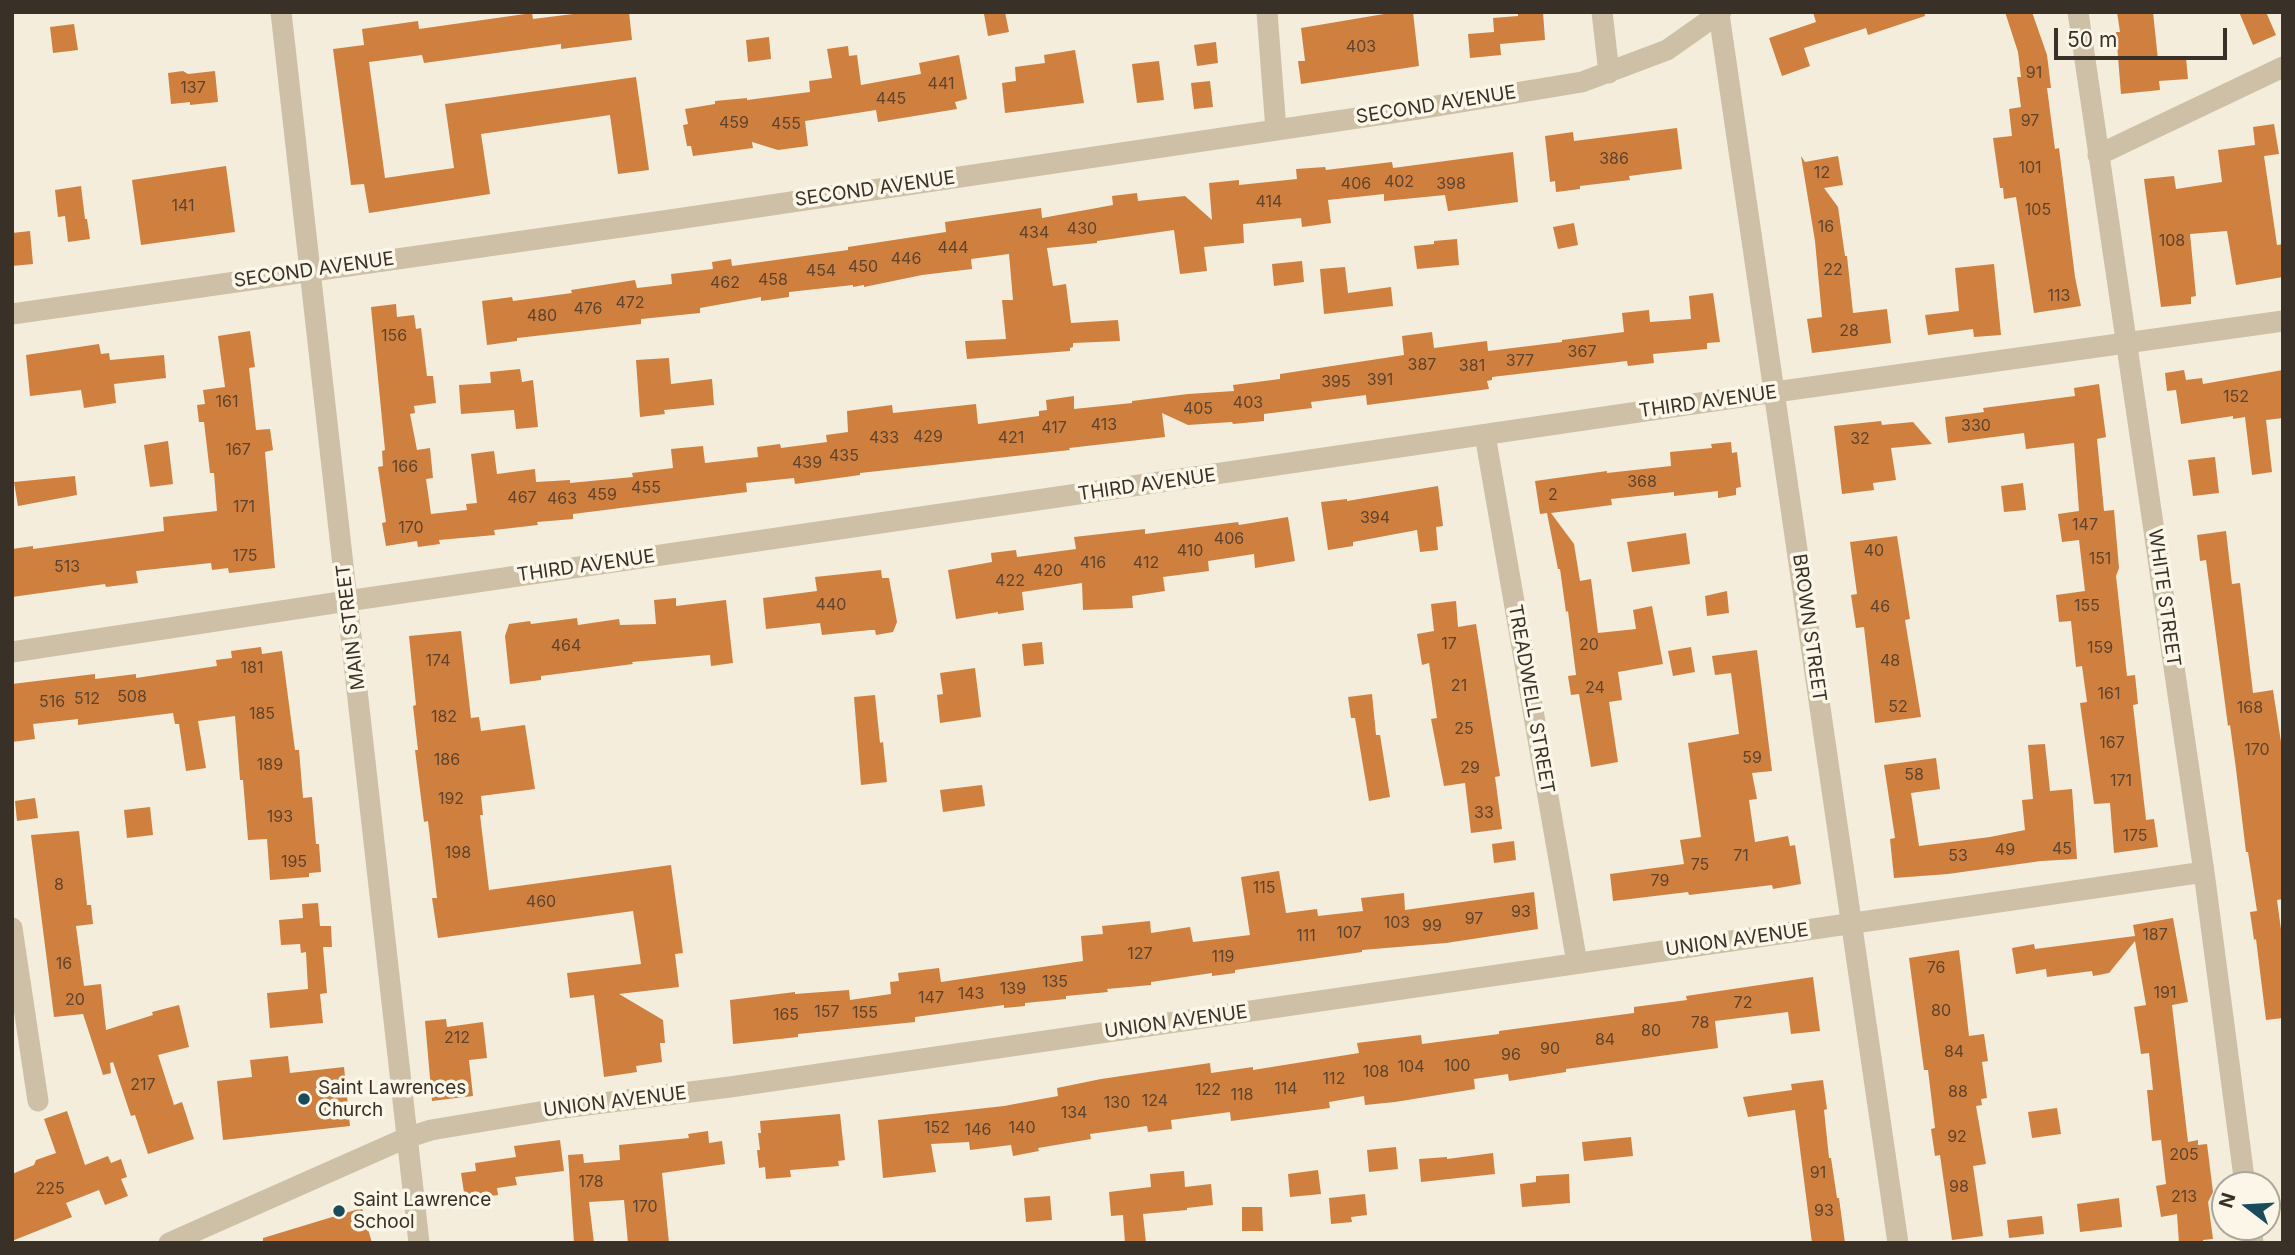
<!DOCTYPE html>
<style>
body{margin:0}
#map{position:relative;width:2295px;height:1255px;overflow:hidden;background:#f4eddb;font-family:Inter,sans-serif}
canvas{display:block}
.frame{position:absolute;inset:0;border:14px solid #393028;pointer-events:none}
.north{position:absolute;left:2211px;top:1171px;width:70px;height:70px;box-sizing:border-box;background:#fbf6e8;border:2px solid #ada79b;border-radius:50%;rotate:287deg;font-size:19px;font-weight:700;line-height:28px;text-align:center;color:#393028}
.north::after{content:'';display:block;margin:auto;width:24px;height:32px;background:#1a4b5d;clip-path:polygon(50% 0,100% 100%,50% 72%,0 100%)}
.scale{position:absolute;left:2054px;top:28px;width:173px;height:32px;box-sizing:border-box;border:4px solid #393028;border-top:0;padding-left:9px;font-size:21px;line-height:24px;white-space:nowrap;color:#393028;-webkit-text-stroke:5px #fbf6e8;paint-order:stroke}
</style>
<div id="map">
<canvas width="2295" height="1255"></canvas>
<div class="frame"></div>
<div class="north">N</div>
<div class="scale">50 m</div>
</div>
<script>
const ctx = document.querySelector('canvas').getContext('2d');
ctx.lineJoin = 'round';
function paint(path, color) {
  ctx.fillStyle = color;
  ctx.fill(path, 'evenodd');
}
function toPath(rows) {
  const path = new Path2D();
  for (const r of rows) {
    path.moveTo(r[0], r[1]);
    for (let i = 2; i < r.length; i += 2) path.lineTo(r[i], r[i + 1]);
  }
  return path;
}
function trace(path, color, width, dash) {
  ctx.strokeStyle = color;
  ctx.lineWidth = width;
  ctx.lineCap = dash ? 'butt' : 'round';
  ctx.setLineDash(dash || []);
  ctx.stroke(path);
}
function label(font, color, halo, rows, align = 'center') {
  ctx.font = font + ' Inter,sans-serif';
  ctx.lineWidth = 7;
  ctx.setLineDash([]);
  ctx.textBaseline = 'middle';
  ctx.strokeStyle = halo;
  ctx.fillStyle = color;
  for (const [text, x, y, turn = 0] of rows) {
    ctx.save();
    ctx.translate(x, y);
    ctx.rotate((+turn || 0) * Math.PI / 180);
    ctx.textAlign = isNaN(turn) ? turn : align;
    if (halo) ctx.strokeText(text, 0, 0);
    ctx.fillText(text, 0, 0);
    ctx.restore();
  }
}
const building = toPath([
 [589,12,629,12,632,40,561,49,561,44,424,63,422,55,369,62,385,178,454,168,445,104,636,77,649,170,618,174,610,115,481,134,490,194,369,213,364,184,351,185,333,49,364,45,362,29,418,21,419,29,532,13,533,19],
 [996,12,1005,12,1009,32,988,36,984,14],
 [1413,12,1419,66,1301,84,1298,61,1305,61,1301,28,1384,14],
 [1518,12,1543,12,1545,40,1500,44,1501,55,1470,58,1468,34,1494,32,1493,18,1518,16],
 [1813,12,1924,12,1925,16,1868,35,1866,28,1804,48,1810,66,1782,76,1769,38,1816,22],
 [2005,12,2032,12,2047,55,2051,88,2047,88,2055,149,2059,148,2075,277,2081,306,2034,313,2016,197,2004,199,2003,188,2000,188,1993,138,2012,136,2009,109,2021,107,2017,77,2021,77,2018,52],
 [2117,12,2153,12,2158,60,2186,58,2188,79,2159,81,2160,90,2121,94,2116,32,2120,32],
 [2239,12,2266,12,2276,35,2253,45],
 [74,24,78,50,53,53,50,27],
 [769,37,771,59,748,62,746,40],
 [1216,42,1218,63,1197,66,1194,45],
 [848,46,849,56,857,55,861,85,921,74,919,63,959,55,967,99,955,102,957,109,878,122,876,110,805,121,808,146,778,150,752,142,753,148,693,156,691,146,687,146,683,125,688,124,685,109,715,104,715,101,747,98,747,100,810,92,809,81,832,78,827,49],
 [1075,50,1084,103,1005,113,1002,83,1016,81,1015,67,1045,63,1044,55],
 [1159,61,1164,100,1137,103,1132,64],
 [183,71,188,74,215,71,218,102,190,105,190,102,171,104,168,73],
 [1210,81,1213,107,1194,109,1191,83],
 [2274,124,2279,154,2264,156,2277,245,2283,244,2283,277,2236,285,2227,231,2190,234,2196,296,2191,297,2191,304,2161,307,2144,179,2174,176,2176,189,2222,182,2218,150,2255,145,2253,127],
 [1677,128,1682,169,1629,176,1630,180,1580,186,1580,189,1556,192,1555,181,1550,182,1545,136,1573,132,1574,141],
 [1513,152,1518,202,1448,211,1445,195,1384,201,1384,194,1328,200,1331,223,1302,227,1301,218,1243,224,1244,243,1204,247,1207,271,1180,274,1174,230,1097,241,1097,243,1047,248,1053,286,1066,284,1071,323,1118,320,1120,341,1073,343,1073,347,1070,348,1070,351,967,359,965,341,1006,339,1002,300,1013,300,1009,254,971,259,972,269,922,275,864,287,864,285,853,287,853,285,789,292,789,297,761,301,761,297,700,308,700,313,641,319,641,324,517,338,517,341,487,345,482,301,512,297,513,301,572,293,571,290,635,280,637,288,672,284,671,274,713,269,712,262,731,259,732,266,848,250,848,247,946,232,945,222,1041,208,1042,218,1113,205,1112,196,1137,193,1138,201,1185,196,1212,220,1209,183,1239,180,1239,185,1297,179,1296,169,1325,167,1326,170,1392,162,1393,168],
 [1801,156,1805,162,1838,156,1843,185,1824,188,1838,207,1845,256,1847,256,1853,313,1887,309,1891,343,1812,353,1807,319,1822,317,1815,241],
 [226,166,235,232,141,245,132,180],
 [81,186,85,219,87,219,90,239,68,242,65,216,58,217,55,190],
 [1574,223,1578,245,1558,249,1553,227],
 [30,231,33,264,12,266,12,233],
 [1457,239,1459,265,1417,269,1414,246,1434,244,1434,241],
 [1302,261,1304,282,1274,286,1272,264],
 [1994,264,2001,335,1974,337,1973,329,1928,335,1925,315,1959,311,1955,268],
 [1345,267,1348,293,1391,287,1393,306,1324,314,1320,269],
 [1713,293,1720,342,1707,343,1707,349,1653,354,1654,363,1628,366,1627,361,1492,377,1492,380,1487,381,1489,389,1367,405,1366,395,1311,402,1312,408,1264,414,1264,421,1233,424,1232,422,1188,425,1162,413,1165,437,1069,448,1070,450,860,473,860,475,795,484,794,478,746,483,747,492,573,514,573,519,537,522,538,525,494,530,495,535,439,540,440,544,418,547,417,541,386,546,382,523,386,522,378,467,383,466,382,451,385,450,371,307,396,304,397,317,414,315,416,329,421,328,427,376,433,376,436,403,414,406,415,413,410,414,417,450,430,448,433,478,426,479,431,514,467,510,466,504,477,503,471,454,494,451,497,474,535,469,536,482,570,480,570,483,633,477,632,473,673,468,671,449,703,446,705,463,758,457,757,447,780,444,781,448,827,442,826,435,848,432,847,411,892,405,893,413,976,404,978,424,1039,416,1039,411,1047,410,1046,400,1074,396,1074,409,1132,403,1132,401,1188,394,1234,391,1233,385,1280,379,1280,374,1404,355,1402,336,1432,332,1434,348,1487,341,1488,351,1562,342,1562,340,1624,332,1622,313,1649,310,1650,322,1691,319,1689,296],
 [250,331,255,367,249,368,256,430,270,429,273,450,265,452,275,568,229,573,228,568,212,570,211,563,136,571,138,583,106,587,105,584,12,597,12,549,33,546,33,549,164,531,163,517,217,511,214,473,210,473,204,422,199,422,197,405,205,404,203,390,225,387,218,336],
 [99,344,101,354,109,353,110,360,164,355,166,378,114,384,116,403,84,408,81,390,30,396,26,355],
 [669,358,671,384,712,379,714,405,664,410,665,414,640,417,636,360],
 [520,369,522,382,533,380,538,427,516,429,514,410,461,414,459,385,491,383,490,372],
 [2184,370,2186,380,2202,378,2203,384,2283,370,2283,418,2266,420,2272,472,2252,475,2245,417,2233,419,2233,416,2181,424,2176,390,2167,391,2165,373],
 [2099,384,2106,437,2097,439,2104,511,2114,510,2119,568,2116,576,2127,676,2135,675,2138,704,2133,705,2146,820,2154,819,2158,847,2114,853,2110,803,2094,804,2080,703,2087,702,2082,666,2076,667,2071,621,2059,622,2056,595,2085,591,2079,540,2062,542,2058,514,2079,511,2074,443,2026,449,2024,433,1948,443,1945,417,1984,412,1983,408,2075,396,2074,388],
 [1881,421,1882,425,1913,422,1932,444,1891,448,1896,480,1873,483,1874,490,1842,494,1834,426],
 [168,441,173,484,150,487,144,445],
 [1731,442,1732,453,1737,452,1741,487,1736,488,1736,495,1718,498,1718,491,1674,496,1674,492,1611,499,1612,505,1551,513,1574,544,1580,581,1591,579,1598,633,1636,629,1633,610,1652,606,1663,664,1618,672,1622,700,1609,702,1618,762,1591,767,1579,694,1571,695,1568,676,1576,675,1568,611,1566,612,1560,569,1558,569,1547,513,1540,514,1535,481,1607,471,1607,473,1671,466,1670,452,1712,448,1711,444],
 [2215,457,2219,493,2193,496,2188,460],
 [75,476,77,495,18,506,14,482],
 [2023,483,2026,510,2004,512,2001,486],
 [1438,486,1443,526,1436,527,1438,550,1420,552,1417,530,1353,542,1353,546,1328,550,1321,502,1347,499,1347,501],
 [1288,517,1295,561,1255,568,1254,554,1208,561,1209,571,1163,577,1165,591,1132,596,1133,608,1083,610,1082,583,1022,592,1024,610,998,614,998,612,956,619,948,570,992,562,991,553,1016,550,1017,557,1076,549,1074,537,1145,529,1145,534,1238,522,1239,525],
 [2226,531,2232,584,2240,583,2253,693,2273,690,2283,755,2283,899,2277,900,2283,944,2283,1018,2266,1020,2256,939,2254,940,2250,912,2257,911,2248,852,2246,852,2236,769,2230,725,2228,726,2206,560,2200,561,2197,535],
 [1686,533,1690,564,1632,572,1627,542],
 [1897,536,1910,619,1905,620,1921,717,1875,723,1864,627,1856,628,1851,595,1857,594,1850,542],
 [881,570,882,578,889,578,897,622,893,632,876,635,875,630,870,630,822,635,820,623,766,629,763,598,817,591,815,577],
 [1727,591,1729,613,1707,616,1705,596],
 [676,598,676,606,726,600,733,663,711,666,710,655,632,662,633,664,541,676,541,680,510,684,505,636,509,624,530,621,531,624,577,618,578,625,619,619,620,625,656,624,654,600],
 [1456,601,1458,627,1476,624,1500,776,1495,777,1502,829,1471,833,1465,783,1444,786,1431,719,1437,718,1429,663,1422,665,1417,634,1434,631,1431,604],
 [461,631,471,718,479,717,481,731,525,725,535,789,481,796,483,815,480,815,489,890,671,865,683,953,675,954,679,987,619,994,663,1020,665,1043,660,1043,662,1062,636,1066,637,1072,604,1077,594,995,570,998,567,973,641,964,633,911,438,938,432,898,437,898,428,821,424,822,415,750,418,750,413,706,416,705,409,636],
 [1042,642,1044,664,1024,666,1022,644],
 [261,647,262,654,282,651,295,750,299,750,303,798,312,797,316,844,319,844,321,872,309,873,309,877,270,880,267,839,248,840,243,780,240,780,235,716,198,721,206,768,186,771,179,724,175,724,173,713,78,725,78,719,33,724,35,739,12,742,12,684,95,674,95,679,136,674,136,678,217,666,216,660,232,658,231,651],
 [1691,647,1695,672,1673,676,1668,651],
 [1757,650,1772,771,1752,773,1757,799,1749,800,1755,842,1788,836,1790,846,1795,845,1801,884,1773,889,1772,885,1689,895,1688,892,1613,901,1610,874,1684,864,1680,840,1701,837,1688,743,1739,734,1731,673,1715,675,1712,656],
 [975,668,981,717,940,723,937,695,943,694,940,673],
 [1372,694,1376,735,1380,735,1390,797,1369,801,1355,718,1351,718,1348,697],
 [875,695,880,743,883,742,887,782,861,785,854,697],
 [2045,744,2050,791,2072,789,2077,859,2041,861,1948,874,1894,878,1890,839,1895,838,1884,765,1936,758,1940,789,1911,793,1919,846,1990,837,2025,830,2022,800,2033,799,2028,745],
 [982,785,985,806,943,812,940,790],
 [35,798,38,818,17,821,15,801],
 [150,807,153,835,127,838,124,810],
 [79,831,87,905,91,905,93,924,76,926,84,986,101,984,106,1030,153,1015,152,1012,179,1005,189,1047,158,1055,174,1105,182,1102,194,1139,148,1154,135,1115,131,1116,113,1062,110,1063,111,1073,103,1075,83,1014,54,1017,31,835],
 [1514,841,1516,860,1494,863,1492,844],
 [1279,871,1286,913,1317,909,1318,916,1363,911,1361,898,1404,893,1405,910,1534,892,1538,929,1446,943,1362,950,1362,952,1235,970,1235,973,1212,976,1212,973,1151,982,1151,985,1107,989,1108,992,1066,996,1066,999,1025,1003,1025,1006,1004,1008,1004,1005,915,1017,915,1022,798,1034,798,1037,733,1044,730,1000,795,992,795,994,849,990,850,1000,891,994,890,982,899,981,898,973,939,968,941,982,1083,961,1081,936,1103,934,1102,926,1150,921,1151,933,1190,927,1193,942,1250,935,1241,877],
 [318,903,320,926,331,926,332,947,323,947,327,993,320,994,323,1023,270,1028,267,993,308,989,306,952,301,953,300,944,281,945,279,920,303,918,302,904],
 [2173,918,2188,1002,2172,1005,2188,1142,2198,1140,2198,1145,2207,1144,2213,1192,2208,1202,2213,1239,2203,1240,2203,1243,2179,1243,2177,1214,2161,1217,2156,1186,2166,1184,2161,1140,2152,1141,2147,1090,2153,1090,2149,1053,2141,1054,2134,1007,2146,1005,2135,941,2109,973,2093,976,2092,971,2047,977,2046,969,2016,974,2012,948,2034,944,2035,949,2135,936,2133,925],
 [1959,950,1969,1036,1984,1034,1988,1061,1982,1062,1987,1098,1981,1099,1982,1105,1976,1106,1986,1164,1973,1166,1983,1236,1952,1240,1940,1155,1935,1156,1931,1129,1935,1128,1928,1070,1924,1070,1909,958],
 [1813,977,1820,1031,1791,1034,1788,1012,1715,1021,1718,1048,1566,1069,1566,1072,1509,1081,1508,1074,1474,1079,1475,1089,1395,1102,1365,1105,1364,1096,1329,1102,1330,1108,1277,1115,1231,1121,1230,1112,1171,1120,1172,1129,1148,1132,1147,1126,1090,1134,1091,1139,1038,1148,1039,1151,1013,1156,1011,1145,970,1150,969,1142,931,1144,936,1172,883,1178,878,1120,1004,1106,1058,1096,1057,1088,1101,1079,1210,1063,1211,1073,1253,1067,1253,1070,1359,1053,1357,1043,1421,1035,1422,1044,1499,1034,1499,1031,1634,1013,1634,1007,1687,1000,1686,996],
 [446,1019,447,1027,483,1022,487,1058,469,1060,473,1096,432,1101,425,1021],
 [288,1056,290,1073,344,1067,350,1126,223,1140,217,1081,252,1077,250,1060],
 [1823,1080,1827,1109,1824,1110,1829,1158,1831,1158,1837,1198,1839,1198,1845,1243,1812,1243,1795,1110,1748,1117,1743,1097,1792,1090,1791,1084],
 [2057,1108,2061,1134,2032,1138,2028,1112],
 [67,1111,85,1165,108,1156,111,1163,121,1159,127,1177,121,1179,128,1196,105,1205,99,1190,66,1203,72,1217,12,1241,12,1174,34,1165,36,1160,56,1153,44,1119],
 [840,1114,845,1160,838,1161,839,1166,790,1170,791,1177,766,1179,765,1167,759,1168,757,1150,760,1150,758,1133,761,1133,760,1121],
 [708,1131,709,1143,722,1141,725,1164,662,1173,669,1243,628,1243,624,1200,589,1202,594,1243,574,1243,568,1155,583,1154,584,1163,620,1160,619,1145,689,1138,688,1134],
 [1631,1137,1633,1156,1584,1161,1582,1142],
 [560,1140,564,1171,515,1177,517,1185,497,1188,498,1195,465,1199,461,1173,476,1171,475,1163,516,1157,514,1146],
 [1396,1147,1398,1169,1369,1172,1367,1150],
 [1493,1153,1495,1174,1421,1182,1419,1159,1447,1157,1447,1159],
 [1318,1170,1321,1194,1290,1197,1288,1174],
 [1184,1171,1185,1187,1211,1184,1213,1205,1187,1208,1187,1210,1143,1214,1146,1243,1125,1243,1123,1215,1111,1216,1109,1192,1151,1187,1150,1174],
 [1569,1174,1570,1203,1522,1207,1520,1184,1536,1182,1536,1176],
 [1365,1194,1367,1215,1351,1217,1352,1222,1331,1224,1329,1198],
 [1050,1196,1052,1220,1026,1222,1024,1198],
 [2119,1198,2122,1227,2080,1232,2077,1204],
 [1242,1207,1262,1207,1263,1231,1242,1231],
 [362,1208,372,1243,263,1243,263,1238],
 [2042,1216,2044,1234,2009,1238,2007,1220]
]);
const minor = toPath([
 [281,12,419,1243],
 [1267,12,1276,130],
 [1602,12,1609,73],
 [2078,12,2204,872,2245,1185],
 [1719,14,1898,1243],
 [2098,155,2283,67],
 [12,314,677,219,1418,109,1582,82,1667,50,1721,12],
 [1485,435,1577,963],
 [12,652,347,601,1775,392,2283,321],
 [12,928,38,1101],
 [2251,1227,2253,1243],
 [169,1243,406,1138,431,1130,563,1108,730,1087,2204,872]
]);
const markers = [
 [304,1099,7,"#1a4b5d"],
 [339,1211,7,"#1a4b5d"]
];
const numberNames = [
 ["403",1361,47],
 ["91",2034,73],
 ["441",941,84],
 ["137",193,88],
 ["445",891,99],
 ["97",2030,121],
 ["459",734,123],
 ["455",786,124],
 ["386",1614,159],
 ["101",2030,168],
 ["12",1822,173],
 ["402",1399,182],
 ["406",1356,184],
 ["398",1451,184],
 ["414",1269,202],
 ["141",183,206],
 ["105",2038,210],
 ["16",1826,227],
 ["430",1082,229],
 ["434",1034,233],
 ["108",2172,241],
 ["444",953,248],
 ["446",906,259],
 ["450",863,267],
 ["22",1833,270],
 ["454",821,271],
 ["458",773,280],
 ["462",725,283],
 ["113",2059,296],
 ["472",630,303],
 ["476",588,309],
 ["480",542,316],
 ["28",1849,331],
 ["156",394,336],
 ["367",1582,352],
 ["377",1520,361],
 ["387",1422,365],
 ["381",1472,366],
 ["391",1380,380],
 ["395",1336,382],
 ["152",2236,397],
 ["161",227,402],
 ["403",1248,403],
 ["405",1198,409],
 ["413",1104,425],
 ["330",1976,426],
 ["417",1054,428],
 ["429",928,437],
 ["433",884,438],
 ["421",1011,438],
 ["32",1860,439],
 ["167",238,450],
 ["435",844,456],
 ["439",807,463],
 ["166",405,467],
 ["368",1642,482],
 ["455",646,488],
 ["459",602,495],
 ["2",1553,495],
 ["467",522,498],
 ["463",562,499],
 ["171",244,507],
 ["394",1375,518],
 ["147",2085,525],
 ["170",411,528],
 ["406",1229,539],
 ["410",1190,551],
 ["40",1874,551],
 ["175",245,556],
 ["151",2100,559],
 ["416",1093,563],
 ["412",1146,563],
 ["513",67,567],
 ["420",1048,571],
 ["422",1010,581],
 ["440",831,605],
 ["155",2087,606],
 ["46",1880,607],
 ["17",1449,644],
 ["20",1589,645],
 ["464",566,646],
 ["159",2100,648],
 ["174",438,661],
 ["48",1890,661],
 ["181",252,668],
 ["21",1459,686],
 ["24",1595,688],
 ["161",2109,694],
 ["508",132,697],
 ["512",87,699],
 ["516",52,702],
 ["52",1898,707],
 ["168",2250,708],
 ["185",262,714],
 ["182",444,717],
 ["25",1464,729],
 ["167",2112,743],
 ["170",2257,750],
 ["59",1752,758],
 ["186",447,760],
 ["189",270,765],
 ["29",1470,768],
 ["58",1914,775],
 ["171",2121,781],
 ["192",451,799],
 ["33",1484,813],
 ["193",280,817],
 ["175",2135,836],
 ["45",2062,849],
 ["49",2005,850],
 ["198",458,853],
 ["71",1741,856],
 ["53",1958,856],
 ["195",294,862],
 ["75",1700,865],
 ["79",1660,881],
 ["8",59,885],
 ["115",1264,888],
 ["460",541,902],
 ["93",1521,912],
 ["97",1474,919],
 ["103",1397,923],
 ["99",1432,926],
 ["107",1349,933],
 ["187",2155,935],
 ["111",1306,936],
 ["127",1140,954],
 ["119",1223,957],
 ["16",64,964],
 ["76",1936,968],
 ["135",1055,982],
 ["139",1013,989],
 ["191",2165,993],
 ["143",971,994],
 ["147",931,998],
 ["20",75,1000],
 ["72",1743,1003],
 ["80",1941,1011],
 ["157",827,1012],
 ["155",865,1013],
 ["165",786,1015],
 ["78",1700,1023],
 ["80",1651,1031],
 ["212",457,1038],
 ["84",1605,1040],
 ["90",1550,1049],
 ["84",1954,1052],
 ["96",1511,1055],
 ["100",1457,1066],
 ["104",1411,1067],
 ["108",1376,1072],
 ["112",1334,1079],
 ["217",143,1085],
 ["114",1286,1089],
 ["122",1208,1090],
 ["88",1958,1092],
 ["118",1242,1095],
 ["124",1155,1101],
 ["130",1117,1103],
 ["134",1074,1113],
 ["152",937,1128],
 ["140",1022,1128],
 ["146",978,1130],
 ["92",1957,1137],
 ["205",2184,1155],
 ["91",1818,1173],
 ["178",591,1182],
 ["98",1959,1187],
 ["225",50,1189],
 ["213",2184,1197],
 ["170",645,1207],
 ["93",1824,1211]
];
const streetNames = [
 ["SECOND AVENUE",1436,105,-9],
 ["SECOND AVENUE",875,189,-8],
 ["SECOND AVENUE",314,270,-8],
 ["THIRD AVENUE",1708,402,-8],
 ["THIRD AVENUE",1147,485,-8],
 ["THIRD AVENUE",586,566,-8],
 ["WHITE STREET",2164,598,82],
 ["MAIN STREET",351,627,-97],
 ["BROWN STREET",1809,628,82],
 ["TREADWELL STREET",1531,699,80],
 ["UNION AVENUE",1737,940,-8],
 ["UNION AVENUE",1176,1022,-8],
 ["UNION AVENUE",615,1102,-7]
];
const poiNames = [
 ["Saint Lawrences",318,1088],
 ["Church",318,1110],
 ["Saint Lawrence",353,1200],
 ["School",353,1222]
];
paint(building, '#cf7f3e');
trace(minor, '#cdc0a6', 21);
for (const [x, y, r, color] of markers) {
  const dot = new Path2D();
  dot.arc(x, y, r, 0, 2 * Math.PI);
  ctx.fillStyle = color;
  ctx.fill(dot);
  trace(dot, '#fbf6e8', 2.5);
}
label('16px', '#5e442e', null, numberNames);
label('19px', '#393028', '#fbf6e8', streetNames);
label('19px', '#393028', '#fbf6e8', poiNames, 'left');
</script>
